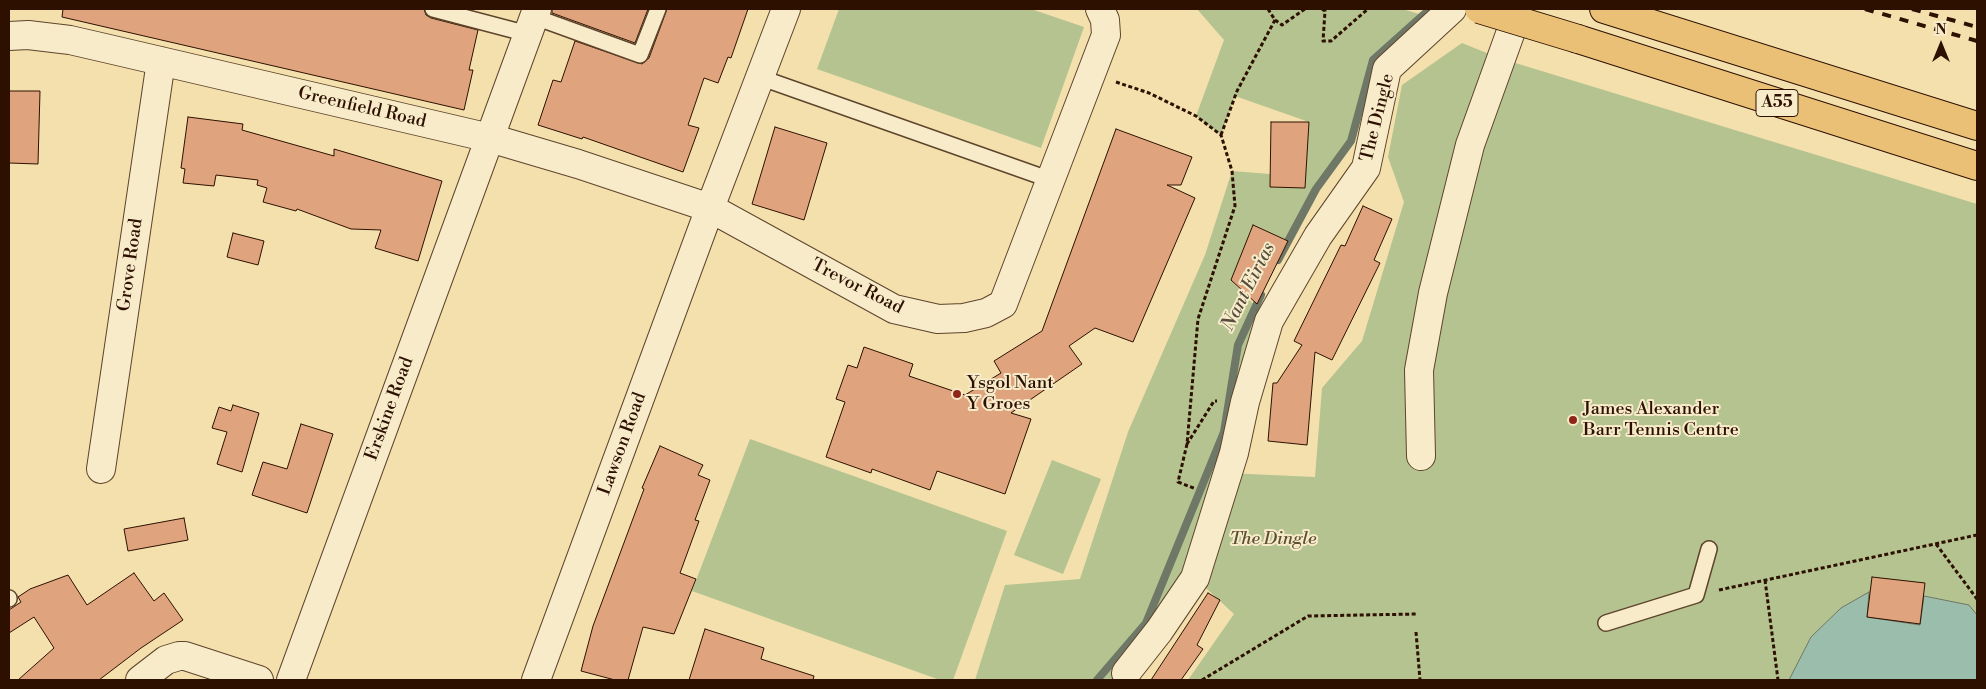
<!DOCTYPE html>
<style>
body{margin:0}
#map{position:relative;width:1986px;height:689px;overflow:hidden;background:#f3e0ad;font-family:"Libre Bodoni",serif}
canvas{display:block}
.frame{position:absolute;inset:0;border:10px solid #2d1000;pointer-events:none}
.north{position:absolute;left:1916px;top:20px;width:50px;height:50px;-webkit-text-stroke:4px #f7ebca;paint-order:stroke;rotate:0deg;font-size:14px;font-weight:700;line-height:20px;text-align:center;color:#2d1000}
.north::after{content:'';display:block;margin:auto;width:18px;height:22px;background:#2d1000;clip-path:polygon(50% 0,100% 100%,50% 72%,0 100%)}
</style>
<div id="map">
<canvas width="1986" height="689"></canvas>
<div class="frame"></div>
<div class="north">N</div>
</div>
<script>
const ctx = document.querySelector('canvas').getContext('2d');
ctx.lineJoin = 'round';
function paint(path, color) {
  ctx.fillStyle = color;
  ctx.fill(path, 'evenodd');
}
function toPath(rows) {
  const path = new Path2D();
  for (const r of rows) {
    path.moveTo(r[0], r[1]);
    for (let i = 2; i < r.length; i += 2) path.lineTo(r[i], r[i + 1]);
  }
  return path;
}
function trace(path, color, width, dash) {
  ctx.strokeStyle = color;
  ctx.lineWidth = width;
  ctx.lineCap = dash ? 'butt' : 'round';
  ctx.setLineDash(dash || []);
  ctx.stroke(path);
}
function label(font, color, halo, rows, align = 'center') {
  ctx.font = font + ' "Libre Bodoni",serif';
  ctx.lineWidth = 4;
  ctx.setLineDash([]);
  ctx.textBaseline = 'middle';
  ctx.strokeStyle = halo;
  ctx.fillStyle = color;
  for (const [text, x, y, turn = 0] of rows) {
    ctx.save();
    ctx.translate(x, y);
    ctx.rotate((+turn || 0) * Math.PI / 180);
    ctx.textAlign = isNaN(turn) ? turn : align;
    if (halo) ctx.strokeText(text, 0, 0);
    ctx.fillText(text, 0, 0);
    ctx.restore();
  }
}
const green = toPath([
 [839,9,1031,9,1084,27,1041,148,817,69],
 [1197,9,1402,9,1423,15,1373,60,1351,141,1316,189,1288,241,1253,225,1231,280,1269,321,1227,473,1315,477,1322,388,1362,341,1404,202,1388,157,1402,85,1462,43,1499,58,1977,204,1977,680,1188,680,1234,614,1195,578,1123,680,975,680,1005,585,1080,579,1128,432,1205,255,1232,171,1270,174,1270,187,1305,188,1309,122,1235,96,1221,135,1196,116,1224,40],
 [750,439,1007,531,953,680,940,680,692,591],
 [1052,460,1101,479,1063,574,1014,555]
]);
const water = toPath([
 [1869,592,1867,617,1920,625,1924,596,1969,605,1977,615,1977,680,1789,680,1811,637,1841,608,1869,592]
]);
const stream = toPath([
 [1278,260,1316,189,1351,141,1373,60,1430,9],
 [1097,680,1146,623,1224,432,1238,345,1261,295]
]);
const building = toPath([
 [63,9,424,9,426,15,431,18,478,30,469,70,473,70,464,110,62,17,63,9],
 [552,9,648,9,635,43,552,13,552,9],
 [667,9,748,9,731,58,728,57,718,83,704,78,688,125,699,128,683,172,583,137,582,139,538,125,553,80,561,82,575,41,642,64,649,58,667,9],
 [9,91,40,91,38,164,9,163,9,91],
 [188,117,243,124,242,130,334,156,334,149,442,181,418,261,375,248,381,230,351,229,297,209,296,211,263,202,267,188,257,185,258,180,216,175,214,186,183,183,185,169,181,168,188,117],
 [1271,122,1309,122,1305,188,1270,187,1271,122],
 [775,127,827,143,804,220,752,204,775,127],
 [1116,129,1192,157,1181,185,1167,185,1195,198,1133,342,1095,328,1069,346,1082,364,1011,413,1031,419,1005,494,937,471,930,490,872,469,871,473,826,457,845,402,836,399,848,365,857,368,864,347,913,364,909,376,965,395,1001,373,994,361,1042,331,1116,129],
 [1363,206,1392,219,1374,260,1380,263,1332,360,1315,352,1307,445,1268,441,1273,383,1277,383,1302,345,1294,341,1341,245,1345,246,1363,206],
 [1253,225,1288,241,1257,304,1231,280,1253,225],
 [233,233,264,241,258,265,227,257,233,233],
 [233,405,259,413,242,472,217,464,227,432,212,428,219,407,231,411,233,405],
 [301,424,333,434,307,513,252,495,263,462,287,469,301,424],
 [660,446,703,465,698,475,710,480,695,520,699,521,680,573,696,579,674,634,643,627,628,680,615,680,581,671,593,626,644,489,642,488,660,446],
 [184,518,188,540,128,551,124,529,184,518],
 [134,573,154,601,164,593,183,620,141,648,99,680,18,680,54,648,34,617,9,633,9,610,21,602,18,597,30,589,68,575,87,605,134,573],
 [1872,577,1925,583,1920,624,1867,617,1872,577],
 [1208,593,1220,600,1197,645,1203,649,1181,680,1151,680,1208,593],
 [705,629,764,648,761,659,814,676,813,680,689,680,705,629]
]);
const path = toPath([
 [1268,9,1275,20,1282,25,1305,9],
 [1322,9,1325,11,1323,41,1331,41,1368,9],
 [1116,82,1149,93,1196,116,1221,135,1232,171,1235,206,1198,319,1187,444,1214,401,1217,401],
 [1221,135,1237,91,1275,20],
 [1187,444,1178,482,1196,489],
 [1936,544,1977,599],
 [1765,580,1778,680],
 [1719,590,1977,535],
 [1416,632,1420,680],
 [1202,680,1308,616,1417,614]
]);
const service = toPath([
 [433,9,528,34],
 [535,17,640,55,658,9],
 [759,77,1051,180],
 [9,599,9,598],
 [1606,623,1696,595,1709,549]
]);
const minor = toPath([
 [9,36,28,35,70,40,109,49,490,138,578,164,710,208,894,309,938,319,964,318,986,313,1003,304,1106,35,1105,20,1100,9],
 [1421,456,1419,370,1433,293,1470,145,1519,9],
 [101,469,161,61],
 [1126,673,1159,631,1195,578,1234,453,1245,402,1269,321,1318,236,1366,168,1387,69,1452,9],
 [140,680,166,660,179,656,185,656,259,680],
 [291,680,537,9],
 [536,680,710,208,786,9]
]);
const trunk = toPath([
 [1604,9,1977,126],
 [1578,39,1977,166]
]);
const rail = toPath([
 [1865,9,1977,41],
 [1912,9,1977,27]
]);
const trunkBridge = toPath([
 [1479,9,1578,39]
]);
const markers = [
 [957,394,5,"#8f2418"],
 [1573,420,5,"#8f2418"]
];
const shields = [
 [1777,103,42]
];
const shieldNames = [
 ["A55",1777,103]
];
const streetNames = [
 ["Greenfield Road",362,108,13],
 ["The Dingle",1378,118,-76],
 ["Grove Road",131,265,-82],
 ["Trevor Road",857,287,27],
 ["Erskine Road",390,409,-70],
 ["Lawson Road",623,444,-70]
];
const poiNames = [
 ["Ysgol Nant",967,384],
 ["Y Groes",967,405],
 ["James Alexander",1583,410],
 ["Barr Tennis Centre",1583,431]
];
const parkNames = [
 ["The Dingle",1273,540]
];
const waterNames = [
 ["Nant Eirias",1249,287,-63]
];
paint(green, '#b4c38f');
paint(water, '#9bbdab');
trace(water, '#6f7867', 1);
trace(stream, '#6f7867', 8);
paint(building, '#dfa47e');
trace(building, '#2d1000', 1);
trace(service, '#5e442b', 18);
trace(minor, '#5e442b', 30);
trace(trunk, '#2d1000', 30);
trace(path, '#2d1000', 3, [4, 2.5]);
trace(service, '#f7ebca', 15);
trace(minor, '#f7ebca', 28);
trace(trunk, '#eac076', 28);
trace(rail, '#2d1000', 4, [9, 9]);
trace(trunkBridge, '#2d1000', 30, []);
trace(trunkBridge, '#eac076', 28);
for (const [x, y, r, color] of markers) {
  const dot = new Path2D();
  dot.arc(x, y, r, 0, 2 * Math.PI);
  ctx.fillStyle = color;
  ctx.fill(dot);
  trace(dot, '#f7ebca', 2);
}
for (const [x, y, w] of shields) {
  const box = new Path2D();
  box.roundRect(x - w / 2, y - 13.5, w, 27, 4);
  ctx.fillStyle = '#f7ebca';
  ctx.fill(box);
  trace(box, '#2d1000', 1);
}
label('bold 16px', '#2d1000', null, shieldNames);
label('18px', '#2d1000', '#f7ebca', streetNames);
label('18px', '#2d1000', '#f7ebca', poiNames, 'left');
label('italic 18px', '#5c4f32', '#f7ebca', parkNames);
label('italic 19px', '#544d3c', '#f7ebca', waterNames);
</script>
